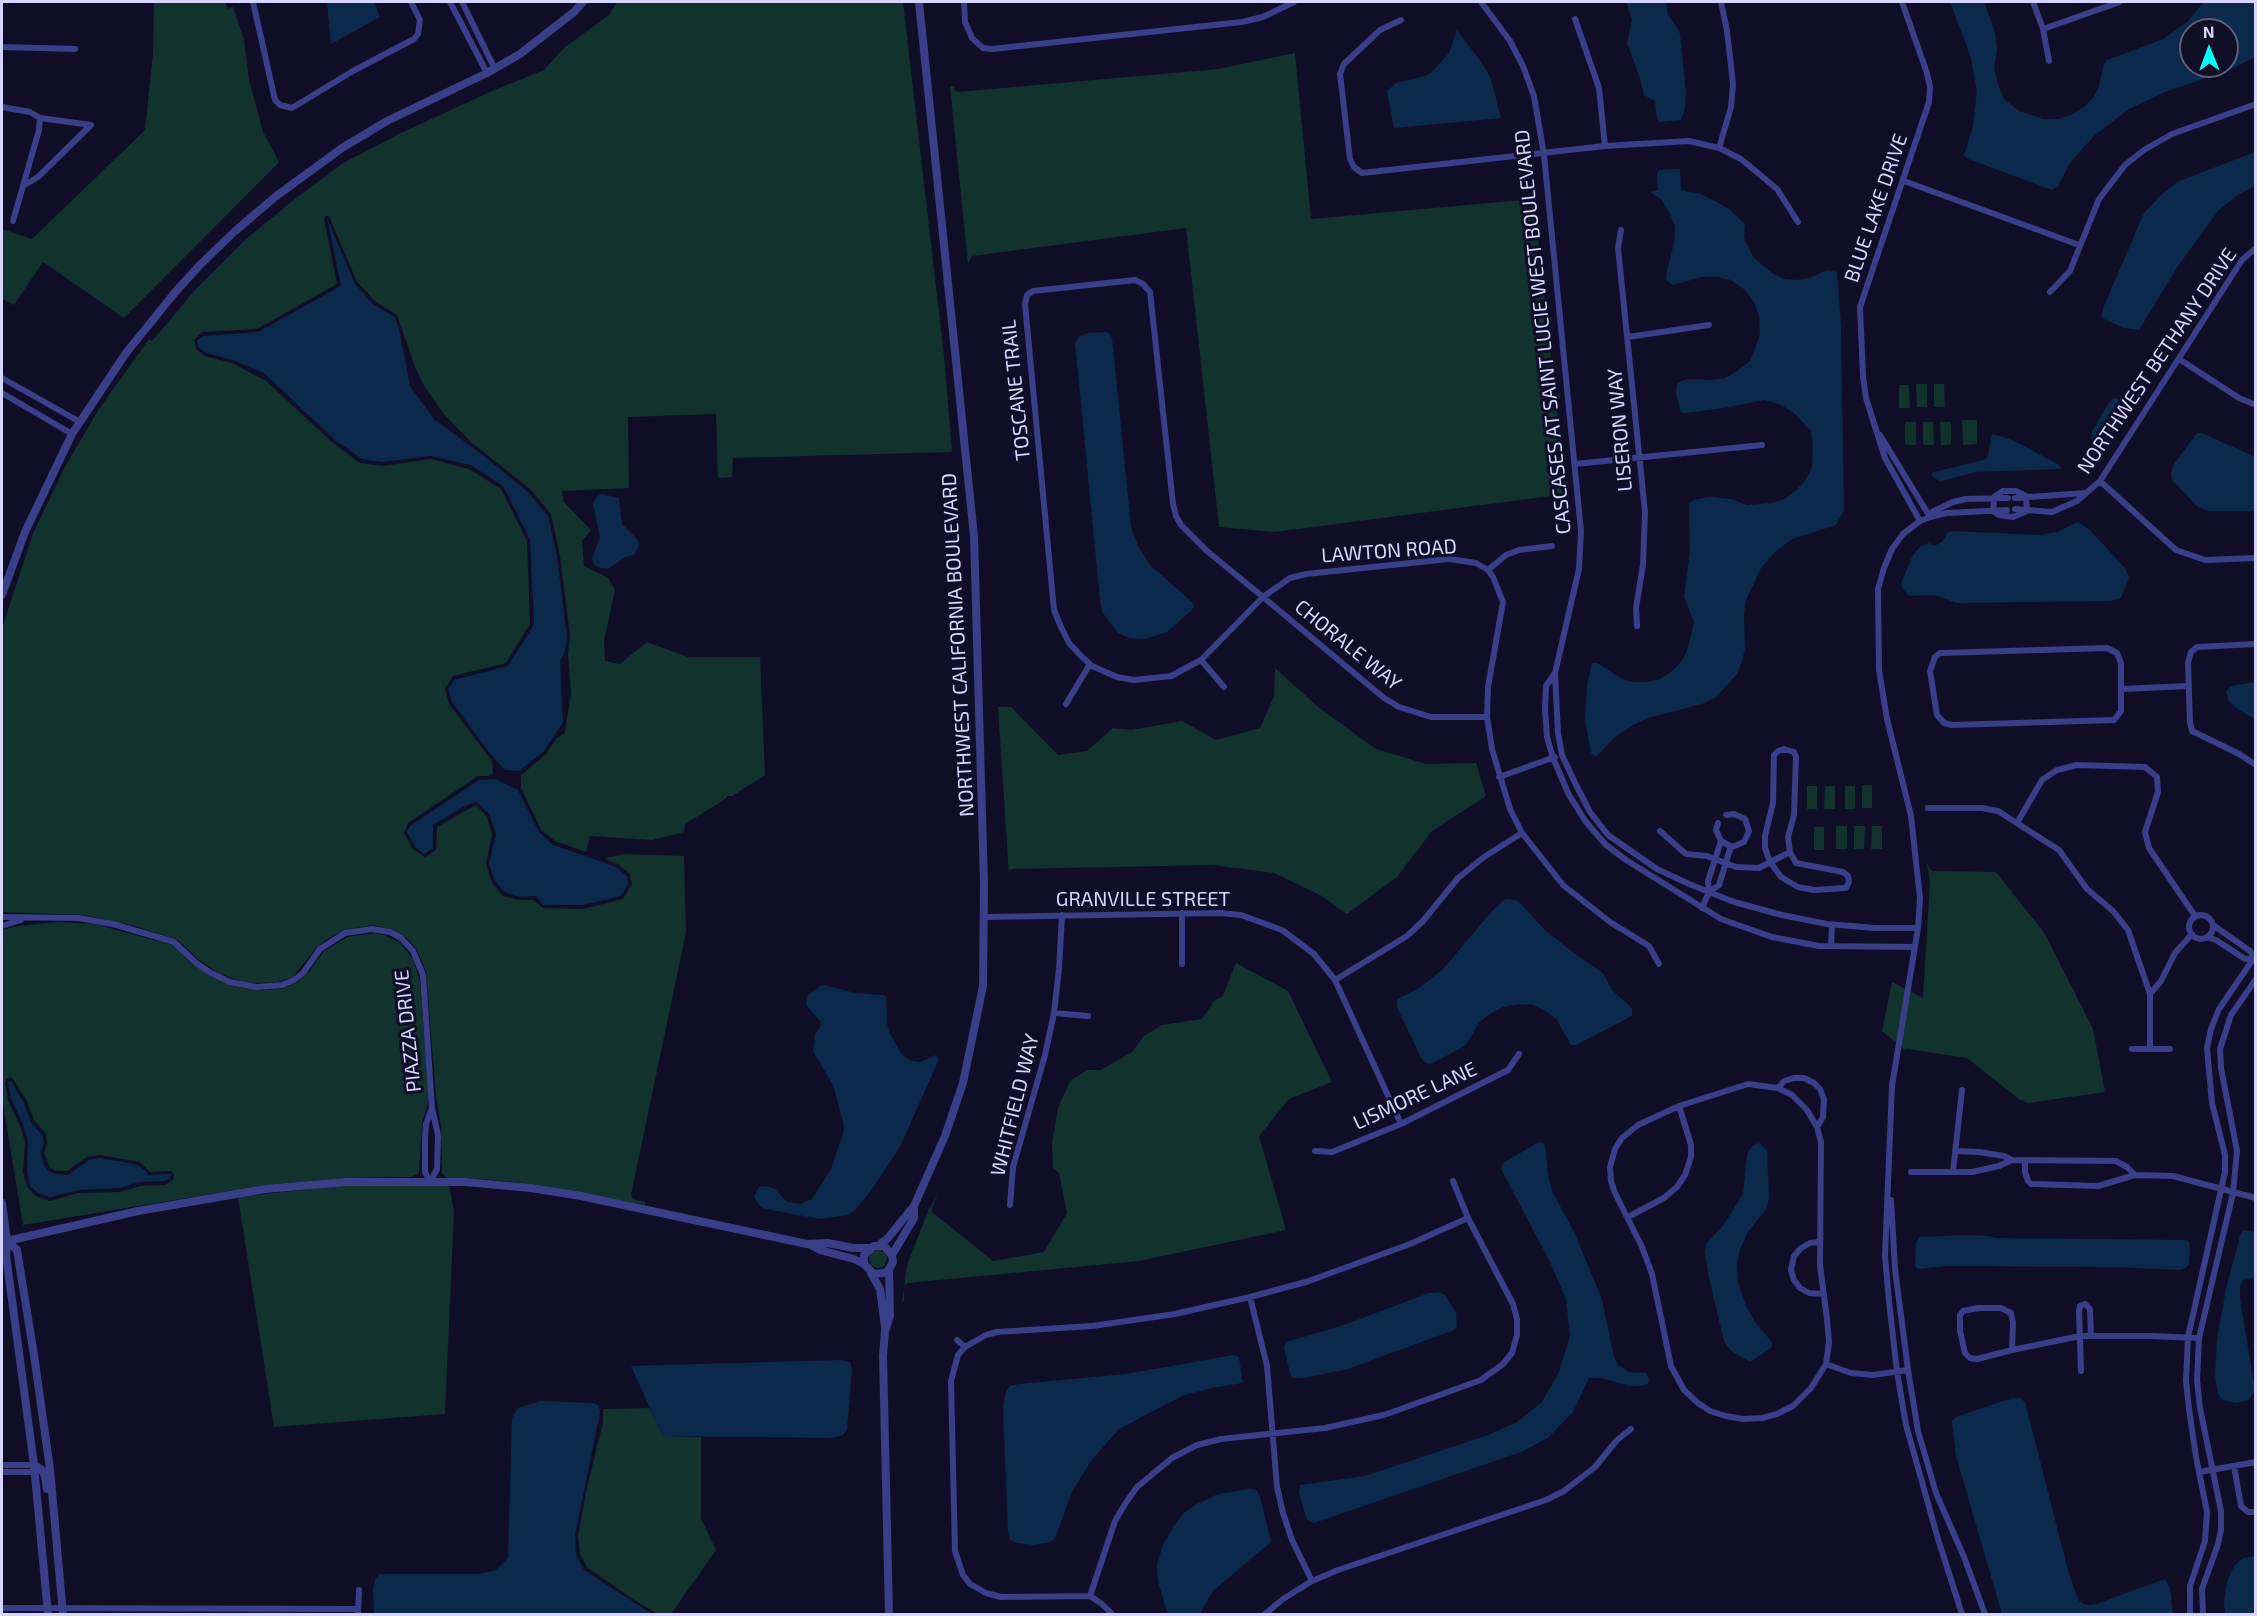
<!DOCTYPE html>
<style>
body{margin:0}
#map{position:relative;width:2257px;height:1616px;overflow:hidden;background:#100e27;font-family:"Exo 2",sans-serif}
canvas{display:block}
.frame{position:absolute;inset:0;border:3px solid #d5d5ff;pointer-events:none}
.north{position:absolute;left:2179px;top:18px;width:60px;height:60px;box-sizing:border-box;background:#100e27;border:2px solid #5f5e7d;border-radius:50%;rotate:359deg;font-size:16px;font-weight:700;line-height:24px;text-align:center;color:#d5d5ff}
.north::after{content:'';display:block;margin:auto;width:21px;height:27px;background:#01fffb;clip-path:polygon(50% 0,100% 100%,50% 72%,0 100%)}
</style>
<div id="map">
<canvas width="2257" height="1616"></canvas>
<div class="frame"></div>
<div class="north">N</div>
</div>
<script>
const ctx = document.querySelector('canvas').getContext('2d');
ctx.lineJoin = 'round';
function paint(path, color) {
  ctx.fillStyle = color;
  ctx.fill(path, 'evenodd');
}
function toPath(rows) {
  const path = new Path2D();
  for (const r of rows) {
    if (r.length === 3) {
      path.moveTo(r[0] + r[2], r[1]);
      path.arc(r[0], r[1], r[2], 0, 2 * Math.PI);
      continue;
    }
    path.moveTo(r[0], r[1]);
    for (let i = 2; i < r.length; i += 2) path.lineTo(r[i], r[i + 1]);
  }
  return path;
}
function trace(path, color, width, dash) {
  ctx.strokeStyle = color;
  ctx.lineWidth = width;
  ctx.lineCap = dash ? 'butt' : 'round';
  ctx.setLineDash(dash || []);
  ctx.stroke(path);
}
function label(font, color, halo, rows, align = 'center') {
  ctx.font = font + ' "Exo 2",sans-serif';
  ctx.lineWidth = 6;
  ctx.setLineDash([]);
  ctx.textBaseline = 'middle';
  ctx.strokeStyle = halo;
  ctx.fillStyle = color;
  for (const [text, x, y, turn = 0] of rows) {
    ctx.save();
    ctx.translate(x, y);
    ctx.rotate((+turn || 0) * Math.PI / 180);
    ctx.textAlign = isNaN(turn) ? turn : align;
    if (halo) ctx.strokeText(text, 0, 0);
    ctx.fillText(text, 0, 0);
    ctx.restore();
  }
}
const green = toPath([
 [154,2,225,2,228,9,233,7,244,40,249,80,263,132,279,162,124,318,43,262,14,305,2,299,2,229,32,239,145,130,153,53],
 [617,2,903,2,944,356,952,452,733,458,732,477,718,478,716,414,628,417,629,488,562,491,564,502,591,530,582,541,584,566,608,578,615,590,604,640,605,661,620,664,647,642,688,657,760,657,765,775,732,796,727,796,727,798,685,824,684,832,652,840,590,836,586,852,555,841,541,830,521,788,521,775,546,754,556,739,565,733,571,693,568,654,570,636,560,556,551,514,530,489,471,442,443,413,425,387,415,367,397,315,376,302,357,282,329,216,325,216,324,219,337,284,257,329,202,332,194,340,197,350,205,356,232,363,266,381,332,442,360,463,383,466,431,459,469,469,501,489,527,541,530,624,506,663,453,676,445,689,449,704,492,761,493,773,489,776,478,776,408,823,404,833,413,849,425,857,436,850,437,827,476,805,487,817,492,835,486,863,492,883,503,896,518,900,534,900,543,908,583,909,623,899,632,884,630,874,618,864,605,859,606,858,623,854,684,856,686,932,631,1195,633,1199,645,1202,645,1205,532,1184,485,1179,447,1178,442,1174,441,1126,436,1097,426,971,416,948,407,938,394,930,373,925,344,930,327,939,316,948,293,977,277,982,254,983,240,981,219,973,198,959,178,940,132,925,83,915,2,912,2,628,34,531,66,465,99,409,149,339,152,341,197,288,246,239,291,202,343,163,403,132,492,91,544,70,564,48,610,14],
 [1295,53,1311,219,1534,199,1566,494,1275,532,1219,527,1186,228,972,256,968,264,950,86,954,86,955,91,958,92,1218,69],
 [1916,384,1927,384,1927,407,1917,407],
 [1934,384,1944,384,1945,407,1934,407],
 [1899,385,1909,385,1910,408,1899,408],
 [1962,420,1977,420,1977,444,1963,445],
 [1905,422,1916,422,1916,445,1905,445],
 [1923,422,1933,422,1934,445,1923,445],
 [1940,422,1951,422,1951,445,1941,445],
 [1275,668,1318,707,1376,749,1426,764,1476,763,1486,796,1432,831,1397,877,1347,914,1320,895,1274,873,1213,865,1012,869,1009,870,1009,876,998,707,1011,707,1058,755,1087,751,1113,728,1131,730,1182,721,1216,740,1260,728,1274,696],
 [1862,785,1872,785,1872,808,1862,808],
 [1807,786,1817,786,1817,809,1807,809],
 [1825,786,1835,786,1835,809,1824,809],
 [1845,786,1855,786,1855,809,1845,809],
 [1836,826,1847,826,1847,849,1836,849],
 [1854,826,1865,826,1864,849,1854,849],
 [1872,826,1882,826,1882,849,1871,849],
 [1814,827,1824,827,1824,850,1814,850],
 [1927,864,1932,871,1996,872,2045,934,2093,1029,2105,1092,2028,1103,2020,1100,1967,1058,1908,1049,1905,1050,1882,1031,1892,982,1923,998,1930,882],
 [58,922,95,924,172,945,179,950,190,963,214,978,236,987,258,990,282,989,298,982,310,971,323,952,347,937,375,933,384,935,399,942,413,959,420,982,429,1099,422,1123,419,1173,410,1177,350,1178,265,1185,23,1225,2,1098,2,930,18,926],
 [10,1077,13,1079,27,1101,34,1120,46,1134,47,1143,44,1153,50,1168,57,1171,67,1171,87,1157,100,1155,140,1162,150,1172,171,1171,174,1174,173,1180,165,1185,140,1186,120,1192,78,1193,50,1201,37,1197,27,1187,23,1172,25,1142,21,1128,8,1100,5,1083,6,1080],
 [1236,963,1288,991,1332,1082,1289,1099,1259,1136,1286,1230,1139,1261,907,1283,904,1286,904,1301,902,1303,907,1265,929,1209,938,1195,932,1208,932,1212,993,1261,1044,1252,1067,1213,1059,1173,1053,1168,1052,1144,1058,1108,1070,1081,1087,1070,1101,1070,1132,1052,1144,1036,1162,1025,1202,1019,1214,1001,1223,996],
 [347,1185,449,1185,454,1212,445,1414,274,1427,238,1197],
 [878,1259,9],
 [650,1408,661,1432,665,1436,701,1437,701,1519,716,1550,671,1614,658,1614,634,1600,587,1567,580,1554,578,1536,587,1487,603,1423,603,1409]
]);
const water = toPath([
 [327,2,374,2,380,17,331,44],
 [1626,2,1666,2,1668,15,1677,27,1680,34,1686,92,1685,109,1681,120,1660,122,1657,119,1655,101,1644,95,1640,78,1627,43,1632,20],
 [1950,2,1984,2,1995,32,1997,51,1994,67,1998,85,2004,99,2019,111,2044,119,2058,119,2071,115,2084,107,2093,98,2098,89,2104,64,2107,60,2163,39,2187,22,2204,2,2255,2,2255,57,2227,71,2165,92,2129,109,2095,135,2084,147,2070,163,2058,186,2052,190,1968,159,1964,156,1973,126,1977,91,1971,58],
 [2191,30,2227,30,2227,66,2191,66],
 [1457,30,1482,63,1491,79,1501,118,1394,128,1387,91,1396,83,1422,77,1431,73,1449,53],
 [2255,152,2255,186,2239,194,2219,210,2178,266,2139,330,2124,328,2104,319,2101,316,2104,306,2144,213,2161,195,2177,182],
 [1680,169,1681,190,1701,194,1728,208,1745,224,1744,238,1753,257,1772,273,1784,279,1797,280,1809,278,1827,270,1837,272,1841,326,1844,510,1836,525,1792,539,1775,552,1761,568,1746,600,1744,615,1745,648,1742,662,1737,674,1716,697,1705,703,1648,718,1633,725,1615,737,1596,757,1591,753,1585,721,1587,686,1592,663,1597,663,1622,679,1632,682,1647,682,1660,679,1671,672,1681,662,1687,651,1694,622,1684,597,1690,551,1689,503,1697,499,1709,497,1731,499,1747,505,1772,503,1784,499,1794,492,1805,481,1812,467,1813,444,1811,431,1794,413,1781,405,1765,400,1718,409,1683,413,1680,411,1676,393,1677,383,1687,379,1712,380,1725,378,1737,371,1750,361,1760,335,1759,316,1754,302,1745,290,1731,280,1717,277,1702,277,1673,285,1666,280,1667,270,1674,243,1675,227,1670,214,1661,199,1650,192,1658,190,1657,173,1659,170],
 [327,218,355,284,374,305,395,317,399,329,410,386,434,419,484,456,528,492,548,516,557,556,567,637,565,651,560,661,563,722,544,751,519,771,505,770,488,751,452,702,448,689,454,680,508,666,534,625,530,540,503,486,471,465,431,456,382,462,362,459,335,440,264,373,233,360,206,353,199,348,197,340,203,336,258,332,341,286],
 [1106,332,1110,334,1112,338,1131,527,1138,546,1150,565,1192,602,1194,606,1192,610,1167,632,1145,639,1129,638,1118,633,1102,612,1100,599,1075,343,1079,336,1089,333],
 [2114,398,2125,402,2127,408,2109,439,2104,444,2098,445,2091,440,2092,431,2110,401],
 [2197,433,2202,433,2255,457,2255,511,2208,511,2198,507,2172,480,2171,472,2174,464],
 [1993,434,2012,440,2052,461,2059,465,2062,469,1975,472,1946,480,1940,481,1934,478,1932,475,1933,472,1984,460,1988,456,1991,437],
 [602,494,619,498,622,524,637,539,639,546,634,555,625,557,608,569,597,567,593,563,592,558,600,537,593,504,597,496],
 [2078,522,2089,529,2125,568,2129,578,2121,598,2110,601,1957,603,1935,595,1909,596,1903,589,1901,583,1913,555,1921,546,1929,543,1934,546,1942,542,1948,532,1951,531,2039,535,2057,532],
 [2255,682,2256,682,2255,719,2236,708,2228,700,2226,691,2231,686],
 [495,779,518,790,539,832,553,845,616,867,627,876,628,884,621,896,583,905,543,905,536,896,519,897,505,892,494,880,489,863,496,835,490,815,476,801,463,807,433,825,433,848,424,854,415,847,407,832,410,826,479,780],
 [1509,899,1518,901,1545,930,1571,951,1603,973,1612,990,1632,1008,1632,1016,1576,1045,1571,1045,1557,1020,1546,1011,1533,1005,1518,1004,1503,1007,1488,1015,1478,1024,1468,1042,1463,1047,1431,1064,1426,1063,1421,1058,1397,1007,1397,999,1418,989,1443,969,1493,910,1504,900],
 [824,985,855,993,883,995,886,997,887,1023,889,1032,902,1055,912,1061,920,1062,936,1055,939,1059,900,1147,870,1192,856,1209,848,1215,820,1219,765,1209,759,1205,754,1197,759,1187,766,1186,775,1189,787,1202,800,1204,812,1199,831,1169,843,1134,844,1125,833,1085,813,1051,815,1034,821,1026,821,1022,806,1005,808,995,820,986],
 [11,1081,24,1103,31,1123,43,1136,44,1143,41,1153,43,1163,48,1171,56,1174,68,1175,89,1160,99,1158,129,1163,139,1166,146,1171,148,1175,171,1174,170,1178,164,1181,139,1182,120,1188,78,1190,50,1197,38,1193,30,1186,27,1172,28,1142,24,1127,11,1098,8,1082],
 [1539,1142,1544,1143,1546,1151,1548,1174,1552,1191,1574,1232,1602,1299,1614,1357,1618,1365,1629,1372,1646,1373,1649,1380,1648,1384,1640,1386,1628,1386,1602,1378,1589,1378,1573,1412,1548,1438,1521,1452,1314,1523,1307,1520,1299,1493,1300,1485,1365,1476,1488,1435,1517,1422,1542,1402,1559,1372,1570,1336,1566,1299,1550,1262,1501,1169,1503,1163],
 [1760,1143,1767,1151,1769,1197,1767,1208,1748,1232,1740,1249,1737,1264,1738,1282,1746,1306,1755,1322,1772,1342,1772,1347,1750,1362,1731,1351,1724,1341,1708,1274,1705,1252,1707,1243,1723,1226,1743,1194,1747,1154,1753,1145],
 [2243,1230,2255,1232,2255,1278,2243,1280,2240,1286,2240,1299,2255,1390,2249,1400,2235,1403,2223,1400,2218,1394,2215,1375,2217,1339,2226,1289,2240,1236],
 [1966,1235,1988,1236,1996,1238,2185,1240,2189,1241,2190,1248,2189,1264,2186,1268,2180,1270,2113,1267,1949,1266,1918,1269,1915,1266,1916,1242,1920,1237],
 [1439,1292,1445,1295,1456,1313,1457,1327,1454,1330,1348,1369,1303,1378,1293,1378,1290,1374,1284,1347,1286,1342,1341,1326,1429,1293],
 [1234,1355,1239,1357,1243,1383,1217,1387,1184,1395,1119,1429,1091,1461,1073,1490,1055,1538,1050,1542,1034,1545,1017,1543,1010,1540,1008,1532,1003,1408,1006,1391,1010,1386,1019,1384,1126,1374],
 [840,1360,850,1362,852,1370,847,1429,843,1435,833,1438,665,1436,661,1432,631,1366],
 [2012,1398,2020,1398,2025,1402,2069,1574,2079,1601,2086,1605,2096,1604,2165,1579,2170,1588,2173,1614,2002,1614,1956,1456,1952,1421,1956,1417],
 [541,1401,594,1403,599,1406,600,1413,575,1535,576,1555,584,1570,652,1614,374,1614,373,1590,375,1579,380,1574,479,1574,496,1570,508,1558,512,1418,518,1408],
 [1249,1489,1257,1490,1260,1497,1271,1542,1213,1591,1200,1614,1168,1614,1158,1582,1157,1564,1163,1545,1173,1527,1184,1513,1195,1505,1218,1494],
 [2255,1556,2255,1614,2225,1614,2224,1602,2227,1582,2234,1566,2243,1558]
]);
const minor = toPath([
 [253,2,275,100,280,105,292,108,353,71,414,39,418,34,420,20,411,2],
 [450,2,487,73],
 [462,2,495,69],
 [964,2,965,22,972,38,983,48,992,49,1242,22,1263,17,1294,2],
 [1481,2,1510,41,1523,66,1534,96,1544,155,1581,531,1579,569,1555,673,1558,733,1562,755,1576,785,1590,812,1608,835,1657,869,1689,884,1734,902,1782,915,1827,924,1875,928,1918,928],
 [1902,2,1927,73,1930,87,1929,102,1860,307,1863,376,1866,398,1885,458,1920,521],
 [2033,2,2043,29,2049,61],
 [1575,19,1599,88,1605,146],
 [1401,20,1380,30,1344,64,1340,74,1350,159,1354,167,1362,173,1605,146,1689,141,1719,148,1741,159,1777,189,1798,222],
 [2043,29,2120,2],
 [2,47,75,49],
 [2,107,30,112,40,118,39,130,13,221],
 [1719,148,1731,107,1733,84,1727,31,1721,2],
 [1904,181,2079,245],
 [23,186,38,177,91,125,40,118],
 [1621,230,1618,248,1645,512,1643,565,1636,608,1637,626],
 [2050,292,2070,271,2099,199,2125,165,2144,150,2172,134,2256,104],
 [1628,337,1709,325],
 [2179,359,2239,398,2256,405],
 [2,378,80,422],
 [2,393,72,434],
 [1880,435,1930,517],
 [1575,464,1762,445],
 [2100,481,2176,550,2205,560,2256,558],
 [2003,491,2016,491,2026,496,2027,511,2013,517,1999,515,1993,511,1994,497,2003,491],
 [2015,498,2086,493],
 [2015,509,2052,512,2077,501,2100,481,2242,260,2256,248],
 [1930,517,1932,512,1953,502,1966,499,2008,498],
 [1488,570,1506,555,1519,550,1552,546],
 [2256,644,2197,647,2191,652,2188,663,2190,722,2192,731,2239,754,2256,765],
 [2107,648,2117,653,2121,663,2121,711,2114,720,1952,725,1944,723,1937,715,1930,671,1935,657,1940,653,2107,648],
 [1201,660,1224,687],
 [1555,673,1546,686,1545,709,1547,737,1553,758,1569,795,1586,822,1606,845,1626,860,1721,919,1772,937,1819,946,1914,947],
 [2122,689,2188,686],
 [1066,704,1090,664],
 [1487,717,1431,717,1399,707,1384,698,1263,597,1207,551,1181,525,1176,516,1173,504,1150,292,1143,284,1135,280,1033,291,1027,295,1025,304,1054,610,1061,627,1069,643,1081,656,1092,666,1117,677,1134,680,1171,676,1201,660,1263,597,1290,578,1306,574,1449,559,1476,563,1488,570,1493,577,1503,602,1488,687,1487,717,1492,749,1510,809,1522,833,1563,885,1610,922,1649,946,1659,964],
 [1784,749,1794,752,1796,757,1794,815,1788,837,1790,852,1796,863,1843,872,1848,876,1849,882,1846,888,1814,890,1798,887,1781,877,1770,862,1765,848,1765,836,1773,803,1774,755,1778,751,1784,749],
 [1499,777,1555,757],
 [1928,808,1982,808,1998,811,2059,850,2087,889,2113,911,2128,930,2150,994,2150,1049],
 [1718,823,1716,830,1721,841,1732,847,1744,842,1749,831,1745,819,1734,814,1726,815],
 [2017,823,2042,780,2057,770,2077,765,2145,767,2157,777,2158,792,2145,832,2149,848,2195,916],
 [1660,831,1686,854,1707,856,1736,867,1759,868,1790,852],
 [1709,892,1719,885,1731,846],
 [1702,908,1709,892,1708,881,1721,841],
 [2201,927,12],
 [2,917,78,918,113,924,174,942,196,963,211,973,230,982,256,987,282,985,294,980,303,973,320,949,345,933,372,929,390,932,401,938,413,951,423,975,432,1108,438,1135,437,1169,430,1182,425,1172,425,1139,426,1124,432,1108],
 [985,917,1220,913,1241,915,1282,930,1314,954,1335,980,1401,1124],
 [2213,925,2250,951,2255,959],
 [2,926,21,920],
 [2207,937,2216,940,2245,959,2254,958],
 [1831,946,1832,925],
 [1182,964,1182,913],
 [1335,980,1407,936,1423,921,1458,878,1484,857,1522,833],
 [2150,994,2161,981,2175,953,2192,934],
 [1054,1013,1088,1016],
 [2132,1049,2170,1049],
 [1778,1088,1784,1081,1794,1078,1804,1078,1814,1083,1820,1089,1824,1099,1823,1117,1817,1127],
 [1315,1151,1332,1152,1401,1124,1508,1070,1519,1054],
 [1955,1151,1979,1152,2004,1156,2012,1160,2116,1161,2127,1167,2135,1175,2173,1176,2256,1198],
 [2025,1160,2025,1172,2028,1181,2031,1184,2098,1186,2135,1175],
 [1911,1172,1972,1172,1999,1166,2012,1160],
 [1953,1172,1962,1090],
 [1453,1181,1468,1218],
 [1891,1200,1895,1269,1908,1370,1918,1431,1936,1493,1964,1557,1985,1614],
 [1010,1205,1013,1167,1045,1055,1054,1013,1059,969,1062,915],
 [1628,1217,1664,1198,1677,1187,1685,1175,1691,1157,1691,1145,1679,1106],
 [1820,1242,1810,1243,1801,1248,1794,1256,1791,1270,1794,1280,1800,1288,1809,1293,1824,1294],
 [1250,1297,1267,1366,1277,1487,1283,1513,1292,1540,1312,1581],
 [1978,1308,2001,1308,2011,1313,2013,1323,2012,1350,1977,1359,1970,1358,1965,1353,1960,1331,1960,1315,1963,1311,1978,1308],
 [957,1340,965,1347],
 [2012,1350,2080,1336,2150,1336,2199,1338],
 [1826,1364,1829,1342,1827,1319,1820,1265,1821,1142,1817,1127,1807,1110,1792,1095,1778,1088,1748,1084,1679,1106,1638,1125,1622,1138,1615,1149,1610,1167,1611,1181,1615,1193,1642,1247,1652,1274,1671,1366,1684,1390,1698,1403,1710,1411,1726,1416,1743,1419,1762,1418,1777,1414,1793,1406,1811,1388,1826,1364,1851,1373,1873,1375,1908,1370],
 [2081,1371,2079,1311,2080,1306,2085,1304,2090,1309,2091,1336],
 [2,1465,34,1465],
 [2234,1466,2241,1506,2248,1512,2256,1512],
 [2,1472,35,1472],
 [2199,1472,2256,1462],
 [1090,1596,1115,1521,1125,1504,1137,1487,1172,1458,1197,1445,1221,1439,1325,1428,1384,1415,1481,1380,1503,1364,1512,1353,1517,1335,1517,1319,1513,1304,1468,1218,1410,1244,1306,1282,1250,1297,1175,1314,1092,1326,997,1332,986,1335,965,1347,958,1355,951,1381,955,1551,963,1575,970,1584,986,1593,1001,1597,1090,1596,1102,1604,1112,1614],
 [2,1608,358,1609],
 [358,1614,359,1590],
 [1265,1614,1283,1599,1312,1581,1338,1570,1546,1500,1564,1491,1595,1467,1617,1440,1631,1429],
 [1962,1614,1938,1539,1906,1425,1897,1372,1889,1301,1885,1256,1892,1086,1918,928,1920,898,1911,816,1887,719,1879,670,1878,589,1884,568,1892,549,1903,534,1920,521,1930,517,1947,513,2007,510],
 [2190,1614,2190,1586,2205,1541,2207,1512,2196,1457,2189,1409,2186,1381,2188,1337,2225,1172,2225,1155,2212,1103,2207,1048,2211,1029,2219,1009,2256,955],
 [2203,1614,2202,1589,2218,1544,2221,1530,2221,1511,2200,1408,2197,1380,2199,1338,2233,1193,2237,1151,2221,1068,2220,1049,2231,1015,2256,979]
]);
const tertiary = toPath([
 [2,595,25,532,72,434,126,353,177,290,200,265,234,232,275,197,342,148,387,121,487,73,520,54,574,12,583,2],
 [2,1203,7,1241,6,1255,34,1465,48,1614],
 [7,1241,138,1211,265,1189,346,1182,465,1182,531,1188,581,1196,807,1244,828,1243,853,1248,870,1248],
 [7,1241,17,1250,34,1355,50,1469,63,1614],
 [809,1244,820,1250,854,1259,864,1264],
 [879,1245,888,1238,914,1206,945,1136,963,1083,983,986,984,884,974,536,919,2],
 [892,1255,884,1246,874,1246,864,1255,864,1264,874,1274,884,1273,888,1271,893,1262,892,1255,914,1218,914,1206],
 [889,1269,890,1316,885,1331,883,1356,889,1614],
 [871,1273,880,1289,885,1327],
 [34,1465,42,1470,45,1476,47,1489]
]);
const streetNames = [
 ["BLUE LAKE DRIVE",1876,208,-71],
 ["CASCASES AT SAINT LUCIE WEST BOULEVARD",1543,332,-96],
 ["NORTHWEST BETHANY DRIVE",2157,361,-56],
 ["TOSCANE TRAIL",1016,390,-96],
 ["LISERON WAY",1620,430,-95],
 ["LAWTON ROAD",1389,551,-4],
 ["NORTHWEST CALIFORNIA BOULEVARD",958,645,-93],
 ["CHORALE WAY",1348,645,39],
 ["GRANVILLE STREET",1143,899],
 ["PIAZZA DRIVE",408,1031,-96],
 ["LISMORE LANE",1415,1096,-25],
 ["WHITFIELD WAY",1015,1105,-76]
];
paint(green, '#11322d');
paint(water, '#0a294b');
trace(minor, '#383e88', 6);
trace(tertiary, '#383e88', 8);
label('20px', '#d5d5ff', '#100e27', streetNames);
</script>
